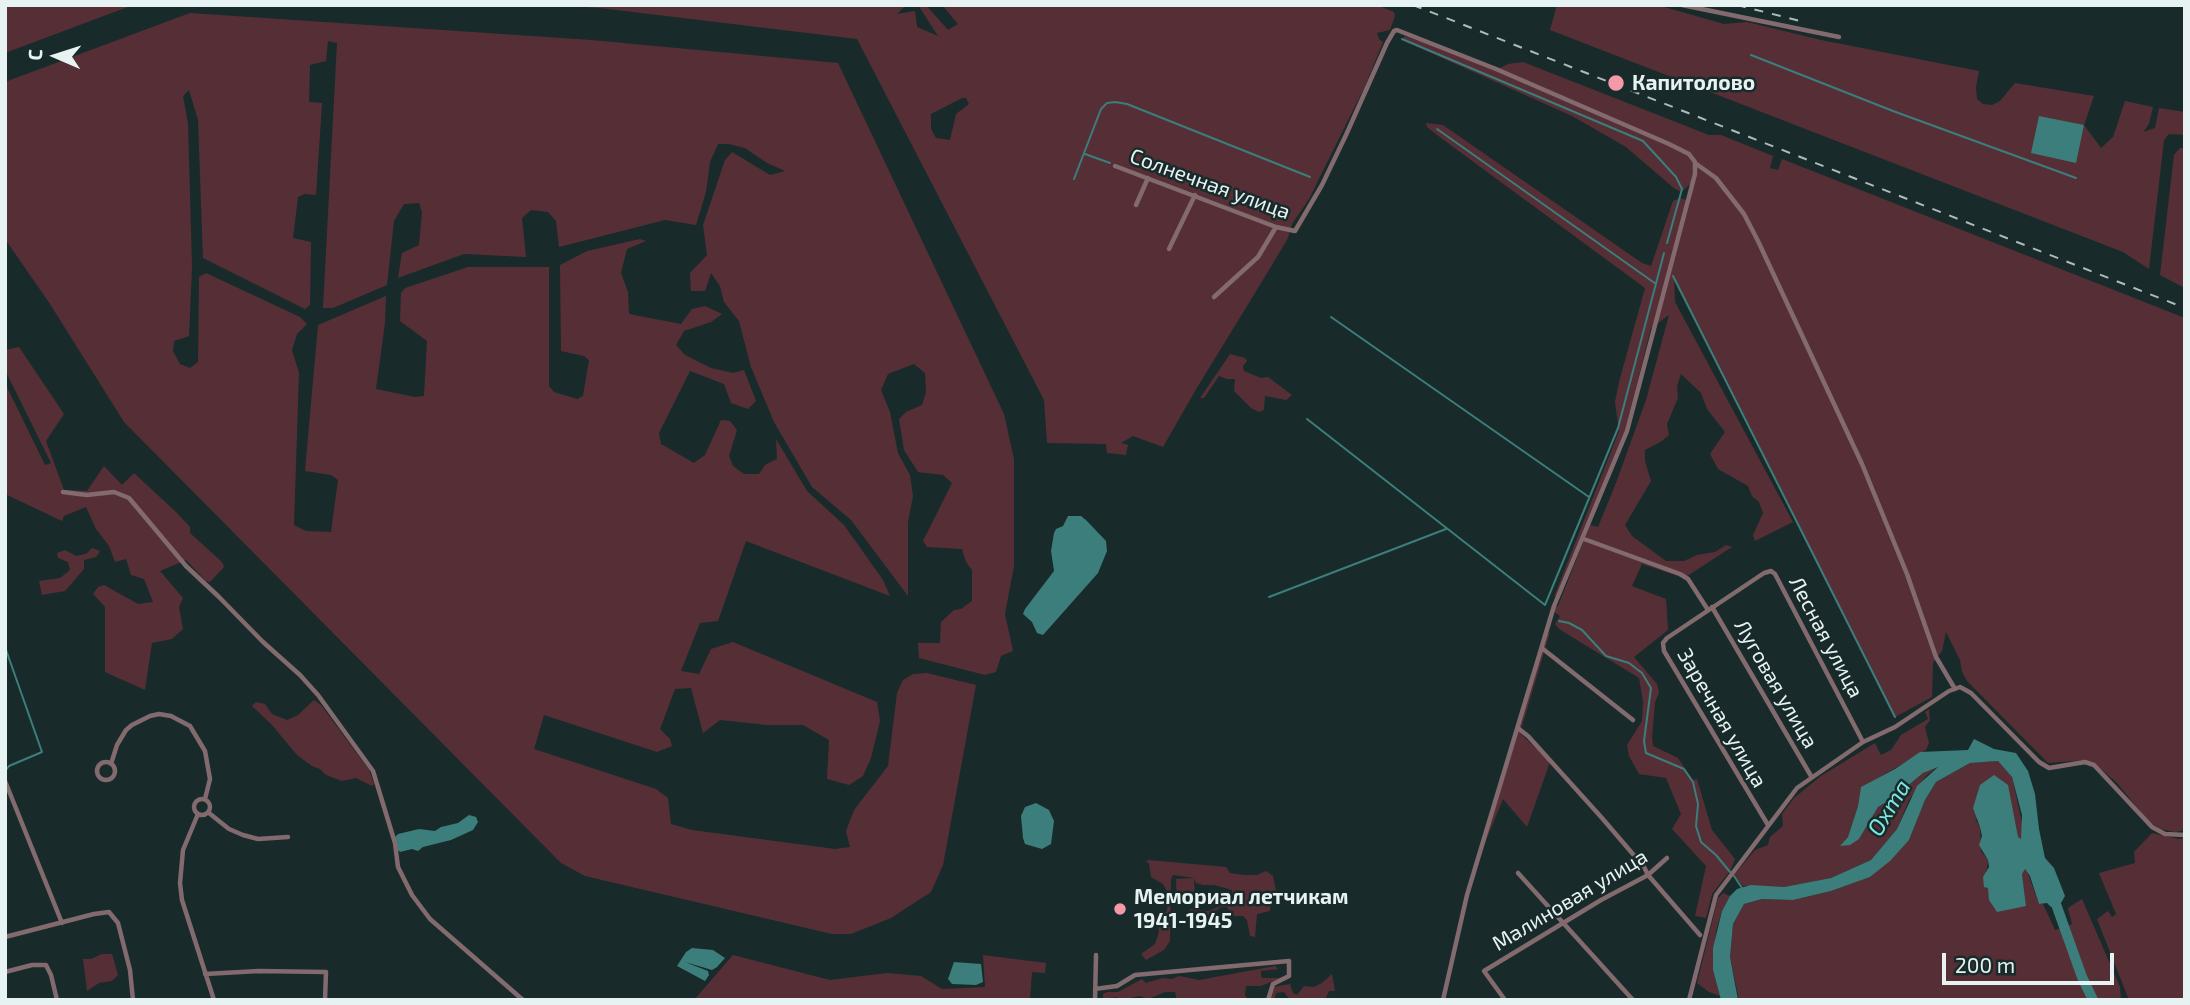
<!DOCTYPE html>
<meta charset="utf-8">
<style>
body{margin:0}
#map{position:relative;width:2190px;height:1005px;overflow:hidden;background:#182b2a;font-family:"Exo 2",sans-serif}
canvas{display:block}
.frame{position:absolute;inset:0;border:7px solid #e7f2f2;pointer-events:none}
.north{position:absolute;left:21px;top:21px;width:70px;height:70px;-webkit-text-stroke:5px #182b2a;paint-order:stroke;rotate:273deg;font-size:19px;font-weight:700;line-height:28px;text-align:center;color:#e7f2f2}
.north::after{content:'';display:block;margin:auto;width:24px;height:32px;background:#e7f2f2;clip-path:polygon(50% 0,100% 100%,50% 72%,0 100%)}
.scale{position:absolute;left:1942px;top:953px;width:172px;height:32px;box-sizing:border-box;border:4px solid #e7f2f2;border-top:0;padding-left:9px;font-size:21px;line-height:24px;white-space:nowrap;color:#e7f2f2;-webkit-text-stroke:5px #182b2a;paint-order:stroke}
</style>
<div id="map">
<canvas width="2190" height="1005"></canvas>
<div class="frame"></div>
<div class="north">С</div>
<div class="scale">200 m</div>
</div>
<script>
const ctx = document.querySelector('canvas').getContext('2d');
ctx.lineJoin = 'round';
function paint(path, color) {
  ctx.fillStyle = color;
  ctx.fill(path, 'evenodd');
}
function toPath(rows) {
  const path = new Path2D();
  for (const r of rows) {
    if (r.length === 3) {
      path.moveTo(r[0] + r[2], r[1]);
      path.arc(r[0], r[1], r[2], 0, 2 * Math.PI);
      continue;
    }
    path.moveTo(r[0], r[1]);
    for (let i = 2; i < r.length; i += 2) path.lineTo(r[i], r[i + 1]);
  }
  return path;
}
function trace(path, color, width, dash) {
  ctx.strokeStyle = color;
  ctx.lineWidth = width;
  ctx.lineCap = dash ? 'butt' : 'round';
  ctx.setLineDash(dash || []);
  ctx.stroke(path);
}
function label(font, color, halo, rows, align = 'center') {
  ctx.font = font + ' "Exo 2",sans-serif';
  ctx.lineWidth = 5;
  ctx.setLineDash([]);
  ctx.textBaseline = 'middle';
  ctx.strokeStyle = halo;
  ctx.fillStyle = color;
  for (const [text, x, y, turn = 0] of rows) {
    ctx.save();
    ctx.translate(x, y);
    ctx.rotate((+turn || 0) * Math.PI / 180);
    ctx.textAlign = isNaN(turn) ? turn : align;
    if (halo) ctx.strokeText(text, 0, 0);
    ctx.fillText(text, 0, 0);
    ctx.restore();
  }
}
const green = toPath([
 [5,5,133,5,5,53],
 [552,5,906,5,897,14,915,11,917,27,938,36,918,5,926,5,948,30,958,24,942,5,1377,5,1394,12,1395,16,1390,30,1377,33,1379,39,1383,42,1365,86,1309,199,1292,224,1288,238,1269,270,1195,391,1163,447,1133,436,1121,443,1128,445,1126,455,1107,453,1106,444,1047,443,1044,400,857,39,600,8],
 [962,98,966,98,969,104,956,114,950,140,936,138,931,129,931,114],
 [1557,5,1657,5,1724,24,1747,22,1821,40,1979,71,1976,87,1977,99,1983,104,1992,105,2000,101,2015,83,2094,96,2084,125,2101,148,2113,137,2125,101,2153,107,2149,124,2143,132,2155,128,2159,108,2185,112,2185,135,2169,134,2164,140,2149,269,2123,252,1550,30],
 [190,13,591,40,838,63,1004,414,1014,459,1014,566,1005,614,1013,651,1001,656,996,672,985,675,919,658,918,643,940,643,941,622,954,610,961,609,972,601,972,570,966,562,962,549,927,547,923,541,952,483,943,475,918,472,904,450,899,419,906,412,922,405,926,392,925,373,914,364,888,374,881,390,890,412,898,453,910,475,913,496,908,522,908,596,851,520,812,487,774,422,751,367,739,321,724,302,720,286,711,273,705,291,691,291,690,273,707,255,703,225,725,160,732,152,770,175,785,171,767,163,745,148,728,144,718,144,710,162,706,192,696,225,665,220,559,247,556,221,548,212,531,210,522,218,526,257,464,254,398,278,402,253,419,245,422,212,419,203,404,204,394,221,387,285,333,308,323,308,337,43,328,41,326,61,310,65,309,102,322,103,316,195,305,194,298,197,293,238,311,242,310,305,305,309,203,258,198,120,189,90,183,96,188,124,192,267,189,336,174,341,173,351,180,364,190,368,198,362,199,277,206,273,300,317,307,324,297,334,292,350,299,373,294,525,306,531,331,532,338,480,331,475,305,471,318,325,386,296,385,323,376,389,415,397,424,396,427,341,400,321,401,293,405,288,468,267,549,267,549,386,554,392,577,399,583,396,589,360,584,356,561,351,560,265,587,251,640,239,646,241,627,249,621,273,628,292,629,314,681,324,692,309,705,306,722,314,711,322,684,331,676,345,685,355,711,368,733,373,744,370,756,401,748,409,731,403,724,384,690,371,659,433,661,444,694,463,705,455,721,420,730,421,737,430,729,456,733,466,744,474,759,474,765,465,777,459,776,439,807,491,844,525,883,580,890,596,746,541,718,621,700,623,681,671,699,674,711,649,733,642,877,702,880,721,871,758,863,776,849,785,827,779,829,740,803,725,767,725,720,720,703,733,691,688,675,689,660,729,670,739,672,746,657,752,544,715,534,749,656,789,668,798,671,824,692,830,835,849,850,847,846,831,854,810,888,766,897,693,903,680,913,674,927,673,976,685,943,865,931,892,891,918,851,934,832,934,585,876,561,863,124,422,50,304,5,239,5,82],
 [1405,36,1500,68,1508,64,1523,62,1709,135,1721,135,1773,156,1770,168,1778,170,1782,159,2185,318,2185,830,2175,832,2161,829,2148,821,2117,783,2093,762,2086,760,2048,763,1967,681,1962,672,1960,660,1946,632,1942,651,1933,663,1932,697,1895,717,1674,278,1675,302,1793,522,1755,541,1753,535,1763,513,1759,502,1752,496,1748,486,1718,469,1710,454,1725,432,1707,409,1701,393,1681,374,1677,386,1678,398,1667,424,1669,435,1662,441,1645,450,1645,461,1651,481,1625,525,1632,536,1666,561,1684,561,1697,555,1715,552,1726,545,1732,547,1684,578,1642,564,1632,586,1666,599,1668,630,1634,657,1657,684,1659,693,1655,702,1652,738,1653,746,1678,758,1693,780,1697,779,1712,830,1735,859,1730,871,1712,894,1706,918,1695,916,1706,866,1672,829,1681,814,1666,778,1639,774,1629,756,1627,745,1642,721,1643,701,1639,678,1559,629,1555,624,1560,616,1553,611,1554,606,1558,606,1590,525,1598,527,1616,483,1646,400,1669,315,1651,328,1625,431,1558,594,1554,597,1619,431,1615,402,1619,382,1645,288,1441,138,1427,127,1426,123,1443,125,1642,263,1651,266,1673,201,1680,198,1686,200,1694,181,1681,192,1675,189,1626,147,1572,116,1402,40],
 [2180,148,2185,148,2185,288,2160,275,2174,155],
 [19,347,64,414,46,441,64,490,87,491,104,466,122,485,134,473,177,513,190,527,190,533,222,562,224,567,210,582,206,581,186,560,160,571,183,598,179,607,183,629,172,639,152,643,145,690,105,672,105,607,93,594,98,587,104,585,138,604,153,602,144,579,131,575,126,559,115,562,109,546,96,529,86,507,64,516,62,521,5,494,5,383,45,465,51,463,5,370,5,350],
 [1230,354,1245,358,1247,361,1243,366,1244,371,1261,378,1268,377,1292,395,1286,400,1265,396,1264,410,1259,412,1251,408,1234,391,1235,379,1227,379,1219,376,1204,398,1200,398],
 [92,548,100,551,96,557,84,560,84,569,65,591,42,595,39,581,60,578,70,570,68,562,58,558,57,553,65,550,76,556,86,554],
 [1550,632,1520,733,1550,762,1527,827,1503,799,1484,845,1547,635],
 [314,700,321,705,369,770,374,784,372,786,356,778,342,781,326,775,320,769,312,766,297,755,272,725,252,706,256,702,265,704,272,714,287,720,298,715],
 [1929,709,1930,720,1925,727,1929,743,1926,750,1861,788,1858,806,1848,837,1841,845,1859,839,1878,807,1893,798,1923,773,1941,764,1926,776,1909,800,1897,829,1871,860,1831,878,1784,887,1743,886,1734,875,1755,850,1768,845,1770,837,1783,826,1782,814,1794,798,1821,776,1875,743,1881,755,1891,750,1901,735,1928,719,1925,712],
 [1998,761,2012,777,2023,827,2021,839,1975,818,1980,827,1981,851,1988,860,1986,875,1988,888,2026,906,2022,874,2024,869,2027,871,2039,904,2043,904,2055,930,2072,924,2068,908,2082,899,2120,987,2121,1000,1784,1000,1781,998,1775,1000,1739,1000,1730,957,1733,924,1744,904,1762,899,1793,900,1831,891,1870,877,1909,840,1925,800,1936,782,1970,763],
 [2152,833,2178,839,2185,838,2185,1000,2129,1000,2097,919,2108,911,2112,917,2116,914,2099,873,2135,863,2134,852],
 [1148,860,1226,867,1230,873,1244,875,1257,875,1266,871,1273,876,1278,900,1271,903,1270,911,1257,914,1255,937,1250,936,1247,920,1243,916,1232,916,1227,907,1221,907,1213,913,1207,918,1208,922,1200,928,1190,929,1187,914,1191,909,1208,911,1229,903,1232,890,1214,885,1203,885,1196,883,1194,879,1195,905,1177,906,1176,879,1195,878,1173,875,1171,879,1170,941,1164,950,1146,960,1141,954,1155,944,1159,932,1158,917,1167,911,1168,893,1163,884,1151,877,1149,863,1146,862],
 [1723,893,1730,896,1722,911,1716,931,1713,970,1720,996,1709,992,1697,983,1718,898],
 [102,954,112,954,118,975,112,981,99,983,87,991,83,959,91,959],
 [733,955,830,980,887,973,921,976,942,989,985,987,983,955,1046,963,1045,973,1032,972,1030,999,1039,1000,694,1000],
 [1275,966,1278,969,1261,971,1261,975,1262,978,1281,978,1261,986,1246,986,1245,995,1248,1000,1177,1000,1175,992,1165,992,1148,999,1140,996,1124,999,1115,997,1103,1000,1103,994,1107,992,1118,992,1142,979,1146,983,1162,978,1172,979,1179,976,1199,980],
 [1332,974,1335,991,1329,991,1325,1000,1290,1000,1284,992,1276,993,1274,1000,1266,1000,1270,996,1273,987,1290,984,1293,993,1297,995,1304,986,1314,987,1322,983]
]);
const water = toPath([
 [2039,116,2084,125,2076,163,2031,153],
 [1068,516,1081,516,1087,521,1106,541,1107,551,1098,573,1043,635,1037,633,1032,622,1023,614,1025,609,1054,571,1051,551,1054,533,1056,529,1063,526],
 [1974,739,1994,749,2016,753,2028,771,2035,794,2039,829,2045,858,2054,868,2065,896,2061,903,2051,907,2047,903,2039,904,2030,876,2025,869,2022,874,2026,906,1997,912,1989,900,1988,888,1984,887,1983,877,1989,867,1988,860,1979,845,1982,836,1980,827,1973,808,1980,785,1994,775,2008,785,2018,837,2021,839,2022,815,2012,777,1998,761,1970,763,1936,782,1925,800,1909,840,1890,861,1870,877,1831,891,1793,900,1762,899,1744,904,1733,924,1730,957,1738,1000,1721,1000,1713,970,1713,948,1722,911,1730,896,1737,889,1751,885,1784,887,1831,878,1871,860,1897,829,1917,786,1938,767,1923,773,1893,798,1878,807,1859,839,1850,845,1840,846,1848,837,1858,806,1861,787,1895,769,1920,752,1968,750],
 [1036,803,1049,810,1054,821,1051,844,1042,849,1025,844,1023,838,1021,816,1025,807],
 [469,815,476,817,478,822,473,830,451,840,423,847,418,851,412,849,400,852,398,850,395,837,398,834,419,829,435,831,441,827,458,823],
 [692,948,713,950,725,958,717,967,712,970,685,962,708,971,709,975,705,981,677,966,686,952],
 [954,962,981,964,983,982,976,985,952,984,948,979]
]);
const stream = toPath([
 [1402,39,1643,141,1676,177,1682,189,1667,243],
 [1751,55,1893,111,2076,178],
 [1437,129,1656,284],
 [1085,154,1110,163],
 [1074,179,1101,109,1107,103,1115,102,1127,104,1310,177],
 [1673,276,1895,717],
 [1331,317,1589,497],
 [1307,419,1545,605,1618,428,1664,253],
 [1269,597,1446,529],
 [1559,621,1569,623,1582,630,1606,656,1629,663,1642,673,1651,688,1644,741,1646,753,1684,769,1693,782,1698,804,1696,826,1701,842,1716,855,1730,872],
 [5,647,42,752,9,766,6,770],
 [1734,876,1742,888]
]);
const river = toPath([
 [2052,893,2082,977,2093,1000]
]);
const street = toPath([
 [1682,5,1839,37],
 [1695,163,1716,178,1744,214,1758,241,1862,464,1907,574,1936,657,1955,689],
 [1115,166,1276,227,1295,231,1322,185,1346,135,1387,43,1394,31,1397,30,1496,69,1669,144,1689,154,1695,162,1695,174,1627,431,1554,606,1467,895,1443,1000],
 [1136,205,1148,178],
 [1169,249,1195,195],
 [1214,297,1258,257,1276,227],
 [63,492,87,495,114,492,129,498,186,566,219,597,263,642,300,675,318,695,373,771,395,843,398,867,412,895,430,919,523,1000],
 [1584,539,1680,574,1688,579,1708,610],
 [1712,607,1811,776],
 [1543,649,1633,720],
 [1519,729,1528,736,1602,818,1644,867,1648,875,1700,935],
 [106,771,9],
 [111,764,117,745,126,730,132,725,150,716,159,714,171,716,190,726,205,751,210,779,205,799],
 [5,781,62,923],
 [202,807,8],
 [209,813,229,829,243,835,258,839,288,837],
 [198,814,183,850,180,883,182,900,214,1000],
 [1768,825,1664,651,1663,643,1667,638,1764,573,1771,571,1775,574,1863,742],
 [1518,873,1633,1000],
 [5,937,94,914,109,912,118,923,130,970,133,1000],
 [5,972,32,965,46,965,51,975,57,1000],
 [205,974,259,971,326,972,325,1000],
 [1095,989,1117,986,1135,975,1289,961,1289,976,1273,984,1268,1000],
 [1095,1000,1096,955],
 [1505,1000,1484,971,1601,900,1648,875,1667,858],
 [1689,1000,1716,895,1797,788,1863,742,1895,727,1949,691,1960,687,1971,693,2039,762,2049,768,2085,762,2094,765,2152,827,2165,834,2185,835]
]);
const rail = toPath([
 [1413,5,2185,308],
 [1737,5,1804,22]
]);
const markers = [
 [1616,83,9,"#f39aa9"],
 [1120,909,7,"#f39aa9"]
];
const poiNames = [
 ["Капитолово",1632,83],
 ["Мемориал летчикам",1134,897],
 ["1941-1945",1134,921]
];
const streetNames = [
 ["Солнечная улица",1210,184,20],
 ["Лесная улица",1826,637,62],
 ["Луговая улица",1776,684,60],
 ["Заречная улица",1722,718,60],
 ["Малиновая улица",1570,900,-31]
];
const waterNames = [
 ["Охта",1889,808,-59]
];
paint(green, '#562f36');
paint(water, '#3b7e7c');
trace(stream, '#3b7e7c', 2);
trace(river, '#3b7e7c', 10);
trace(street, '#826a6e', 4.5);
trace(rail, '#aebbbb', 2, [9, 9]);
for (const [x, y, r, color] of markers) {
  const dot = new Path2D();
  dot.arc(x, y, r, 0, 2 * Math.PI);
  ctx.fillStyle = color;
  ctx.fill(dot);
  trace(dot, '#182b2a', 2.5);
}
label('bold 21px', '#e7f2f2', '#182b2a', poiNames, 'left');
label('21px', '#e7f2f2', '#182b2a', streetNames);
label('italic 23px', '#7de6e2', '#182b2a', waterNames);
</script>
